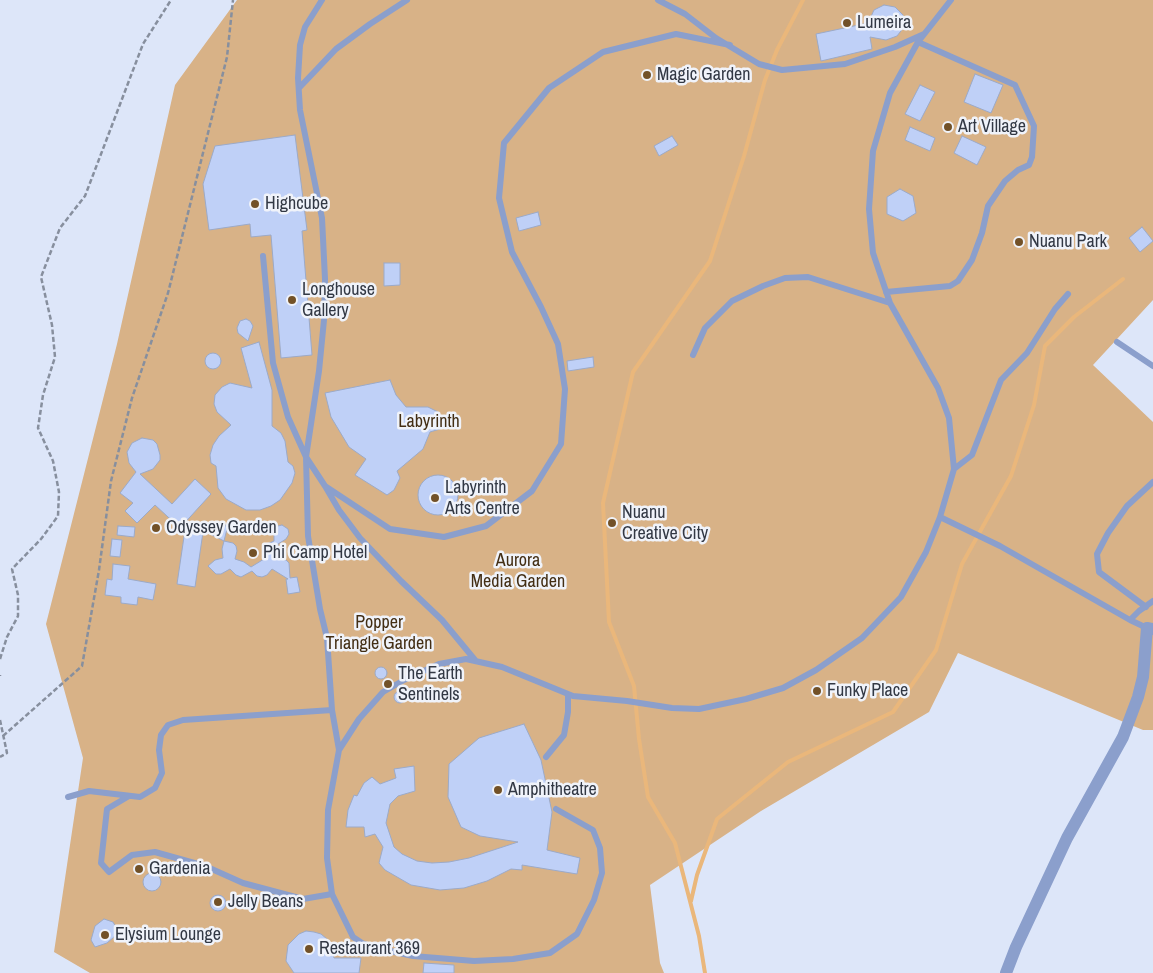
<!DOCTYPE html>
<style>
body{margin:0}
canvas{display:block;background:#dde6f9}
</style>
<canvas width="1153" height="973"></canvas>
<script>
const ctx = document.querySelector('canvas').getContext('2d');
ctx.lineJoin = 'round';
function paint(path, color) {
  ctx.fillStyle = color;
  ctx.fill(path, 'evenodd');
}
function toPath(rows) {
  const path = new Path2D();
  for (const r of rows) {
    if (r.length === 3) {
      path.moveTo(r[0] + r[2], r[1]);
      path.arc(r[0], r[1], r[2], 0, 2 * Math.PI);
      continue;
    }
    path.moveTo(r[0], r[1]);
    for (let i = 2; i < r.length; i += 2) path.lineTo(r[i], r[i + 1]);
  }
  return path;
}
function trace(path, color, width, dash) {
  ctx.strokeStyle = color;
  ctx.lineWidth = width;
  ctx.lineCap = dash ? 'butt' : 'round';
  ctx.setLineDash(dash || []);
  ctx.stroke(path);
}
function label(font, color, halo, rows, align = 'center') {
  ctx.font = font + ' "Archivo Narrow",sans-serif';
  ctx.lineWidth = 5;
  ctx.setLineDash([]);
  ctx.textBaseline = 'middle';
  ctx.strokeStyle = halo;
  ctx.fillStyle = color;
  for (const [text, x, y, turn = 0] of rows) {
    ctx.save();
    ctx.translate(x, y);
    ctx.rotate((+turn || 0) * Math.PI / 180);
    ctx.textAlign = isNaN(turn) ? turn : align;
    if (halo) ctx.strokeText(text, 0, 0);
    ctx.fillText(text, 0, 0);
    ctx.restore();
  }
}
const green = toPath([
 [237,0,1153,0,1153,300,1093,365,1153,422,1153,730,1143,730,958,653,929,712,761,811,650,885,660,963,664,973,90,973,54,952,83,758,46,624,117,344,175,85]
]);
const stream = toPath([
 [691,901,697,875,717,819,788,762,893,712,936,650,962,564,1011,476,1034,405,1045,346,1074,317,1123,279],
 [705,973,699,936,675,843,648,797,639,739,634,686,609,622,603,503,633,372,710,261,744,156,765,80,777,50,803,0]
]);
const building = toPath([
 [884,5,895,7,903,15,904,27,897,36,886,40,870,37,872,49,821,61,816,34,868,23,874,10,884,5],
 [975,74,1003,85,991,113,964,102,975,74],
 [920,85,935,92,920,121,905,114,920,85],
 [910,127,935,138,930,151,905,140,910,127],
 [295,135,307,230,302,231,312,355,281,358,271,235,251,237,250,224,209,230,203,184,215,146,295,135],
 [672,136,678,145,659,156,654,146,672,136],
 [962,136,986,147,977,165,954,153,962,136],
 [900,189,913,196,916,213,903,221,887,214,887,197,900,189],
 [538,212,541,225,519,231,516,218,538,212],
 [1142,227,1153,241,1140,252,1129,238,1142,227],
 [384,263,400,263,400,285,384,286,384,263],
 [246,319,250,321,253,326,248,341,238,333,237,328,240,321,246,319],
 [259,342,272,390,272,426,281,433,285,441,288,462,293,466,295,473,292,483,280,500,271,506,260,510,246,510,226,499,218,488,216,466,211,463,210,455,213,445,219,436,231,425,217,412,214,404,215,395,222,387,230,383,252,388,241,348,259,342],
 [213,361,8],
 [593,357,594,367,568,371,567,361,593,357],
 [390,380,396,395,406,407,428,407,438,412,440,420,440,429,430,432,423,449,397,471,400,478,394,490,387,495,355,475,366,459,349,447,331,417,325,393,390,380],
 [142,438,153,440,157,444,160,455,160,460,153,469,140,474,172,504,195,479,211,494,180,528,155,505,137,523,125,511,133,503,120,493,136,472,129,463,127,452,132,443,142,438],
 [438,495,20],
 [218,522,225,524,227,529,224,541,210,534,214,524,218,522],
 [282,525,288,529,289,534,286,539,278,544,278,558,286,560,289,563,290,578,297,577,300,592,288,594,286,579,288,579,272,569,267,575,262,577,257,576,252,571,241,577,236,575,230,569,221,574,216,574,208,566,215,560,223,558,222,549,224,541,233,543,236,546,237,551,235,559,244,562,251,567,264,559,264,547,267,544,274,541,274,530,278,526,282,525],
 [118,526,135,527,134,537,117,535,118,526],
 [185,530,203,532,195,587,177,584,185,530],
 [112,539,122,540,120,557,110,556,112,539],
 [113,564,130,566,128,579,156,584,153,600,138,597,137,605,121,603,121,597,105,595,107,579,112,580,113,564],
 [381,673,6],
 [400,697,6],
 [524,724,541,760,552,812,547,850,580,858,577,874,522,865,522,870,511,869,487,881,464,888,440,890,411,885,385,870,379,863,383,847,375,834,365,837,364,827,346,827,348,810,354,795,357,796,364,783,372,777,380,784,396,778,394,769,414,766,415,791,398,796,390,804,386,823,394,847,402,854,417,861,432,863,449,862,469,858,518,842,480,836,461,827,448,797,449,764,479,738,524,724],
 [152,882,9],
 [218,903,8],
 [104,919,113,922,117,929,114,937,107,943,95,947,91,940,95,926,104,919],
 [306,931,314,932,321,934,327,939,331,946,334,958,361,958,359,973,294,973,286,961,288,945,299,934,306,931],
 [424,963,454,965,454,973,423,973,424,963]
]);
const path = toPath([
 [0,659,7,637,18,616,18,595,12,569,41,539,58,516,59,492,53,461,38,428,43,395,55,357,52,325,41,277,60,228,85,196,143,44,171,0],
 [0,675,0,676],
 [0,720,7,753,0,757],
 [3,736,82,666,99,570,111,481,132,398,168,293,227,57,233,0]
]);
const service = toPath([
 [322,0,305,27,300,45,298,78,300,110,322,218,325,279,324,320,319,371,306,457,308,536,320,609,327,638,332,710,339,750,328,810,327,858,332,894,353,937,362,943,372,947,413,956,474,961,513,959,550,953,577,934,594,900,602,873,600,848,593,830,556,809],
 [658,0,685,14,716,38,759,64,782,70,845,64,895,47,924,34],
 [299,88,336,49,370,24,407,0],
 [263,256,273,363,288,417,306,457,325,486,339,510,360,538,401,581,442,620,475,660],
 [886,292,950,286,958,281,972,260,982,233,988,206,1005,181,1018,170,1029,165,1032,157,1034,126,1015,85,918,42],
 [1117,342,1153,366],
 [693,355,705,328,732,301,763,286,785,278,808,277,890,303],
 [954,469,972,455,1001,380,1027,353,1055,309,1068,294],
 [325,486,390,529,444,537,486,526,532,491,561,444,565,389,558,344,541,307,512,252,499,198,504,143,549,88,603,52,676,34,730,45],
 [940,517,1000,546,1130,620,1147,628],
 [1146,607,1099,572,1097,554,1108,533,1127,506,1153,482],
 [1130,620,1139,611,1153,601],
 [339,750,359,719,383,692,404,680,439,664,466,659,502,667,573,696,627,701,672,708,699,709,746,699,783,688,816,670,862,638,901,597,926,552,940,517,954,469,949,418,938,388,890,303,873,253,869,209,873,151,890,93,918,42,951,0],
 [546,757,564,735,568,712,568,694],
 [129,796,107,809,101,863,109,872,132,855,155,852,205,866,243,883,303,899,332,894],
 [68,797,89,791,140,797,155,788,162,773,159,750,161,735,168,725,183,720,332,710]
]);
const minor = toPath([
 [1006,973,1016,947,1067,838,1123,737,1138,697,1143,677,1147,628,1153,629]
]);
const markers = [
 [847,23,5,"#725128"],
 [647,75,5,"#725128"],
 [948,127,5,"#725128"],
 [255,204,5,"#725128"],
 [1019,242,5,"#725128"],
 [292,300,5,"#725128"],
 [435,498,5,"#725128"],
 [612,523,5,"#725128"],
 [156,528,5,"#725128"],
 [253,553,5,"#725128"],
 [388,684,5,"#725128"],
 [817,691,5,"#725128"],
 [498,790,5,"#725128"],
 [139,869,5,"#725128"],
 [218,902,5,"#725128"],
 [105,935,5,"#725128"],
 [309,949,5,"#725128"]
];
const poiNames = [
 ["Lumeira",857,23],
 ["Magic Garden",657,75],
 ["Art Village",958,127],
 ["Highcube",265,204],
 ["Nuanu Park",1029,242],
 ["Longhouse",302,290],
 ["Gallery",302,311],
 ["Labyrinth",445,488],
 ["Arts Centre",445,509],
 ["Nuanu",622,513],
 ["Creative City",622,534],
 ["Odyssey Garden",166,528],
 ["Phi Camp Hotel",263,553],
 ["The Earth",398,674],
 ["Sentinels",398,695],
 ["Funky Place",827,691],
 ["Amphitheatre",508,790],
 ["Gardenia",149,869],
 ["Jelly Beans",228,902],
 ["Elysium Lounge",115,935],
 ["Restaurant 369",319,949]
];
const parkNames = [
 ["Labyrinth",429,422],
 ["Aurora",518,561],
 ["Media Garden",518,582],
 ["Popper",379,623],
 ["Triangle Garden",379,644]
];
paint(green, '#d8b287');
trace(stream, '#eab77b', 4);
paint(building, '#bfd0f7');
trace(building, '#9caac8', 1);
trace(path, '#878f9e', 2.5, [5, 2.5]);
trace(service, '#8b9fcc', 6);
trace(minor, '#8b9fcc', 12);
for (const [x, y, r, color] of markers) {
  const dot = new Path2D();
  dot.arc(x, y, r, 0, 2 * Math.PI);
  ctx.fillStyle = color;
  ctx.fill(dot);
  trace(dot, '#f0f3fa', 2);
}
label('18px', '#323844', '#f0f3fa', poiNames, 'left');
label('18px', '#432e14', '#f0f3fa', parkNames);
</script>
